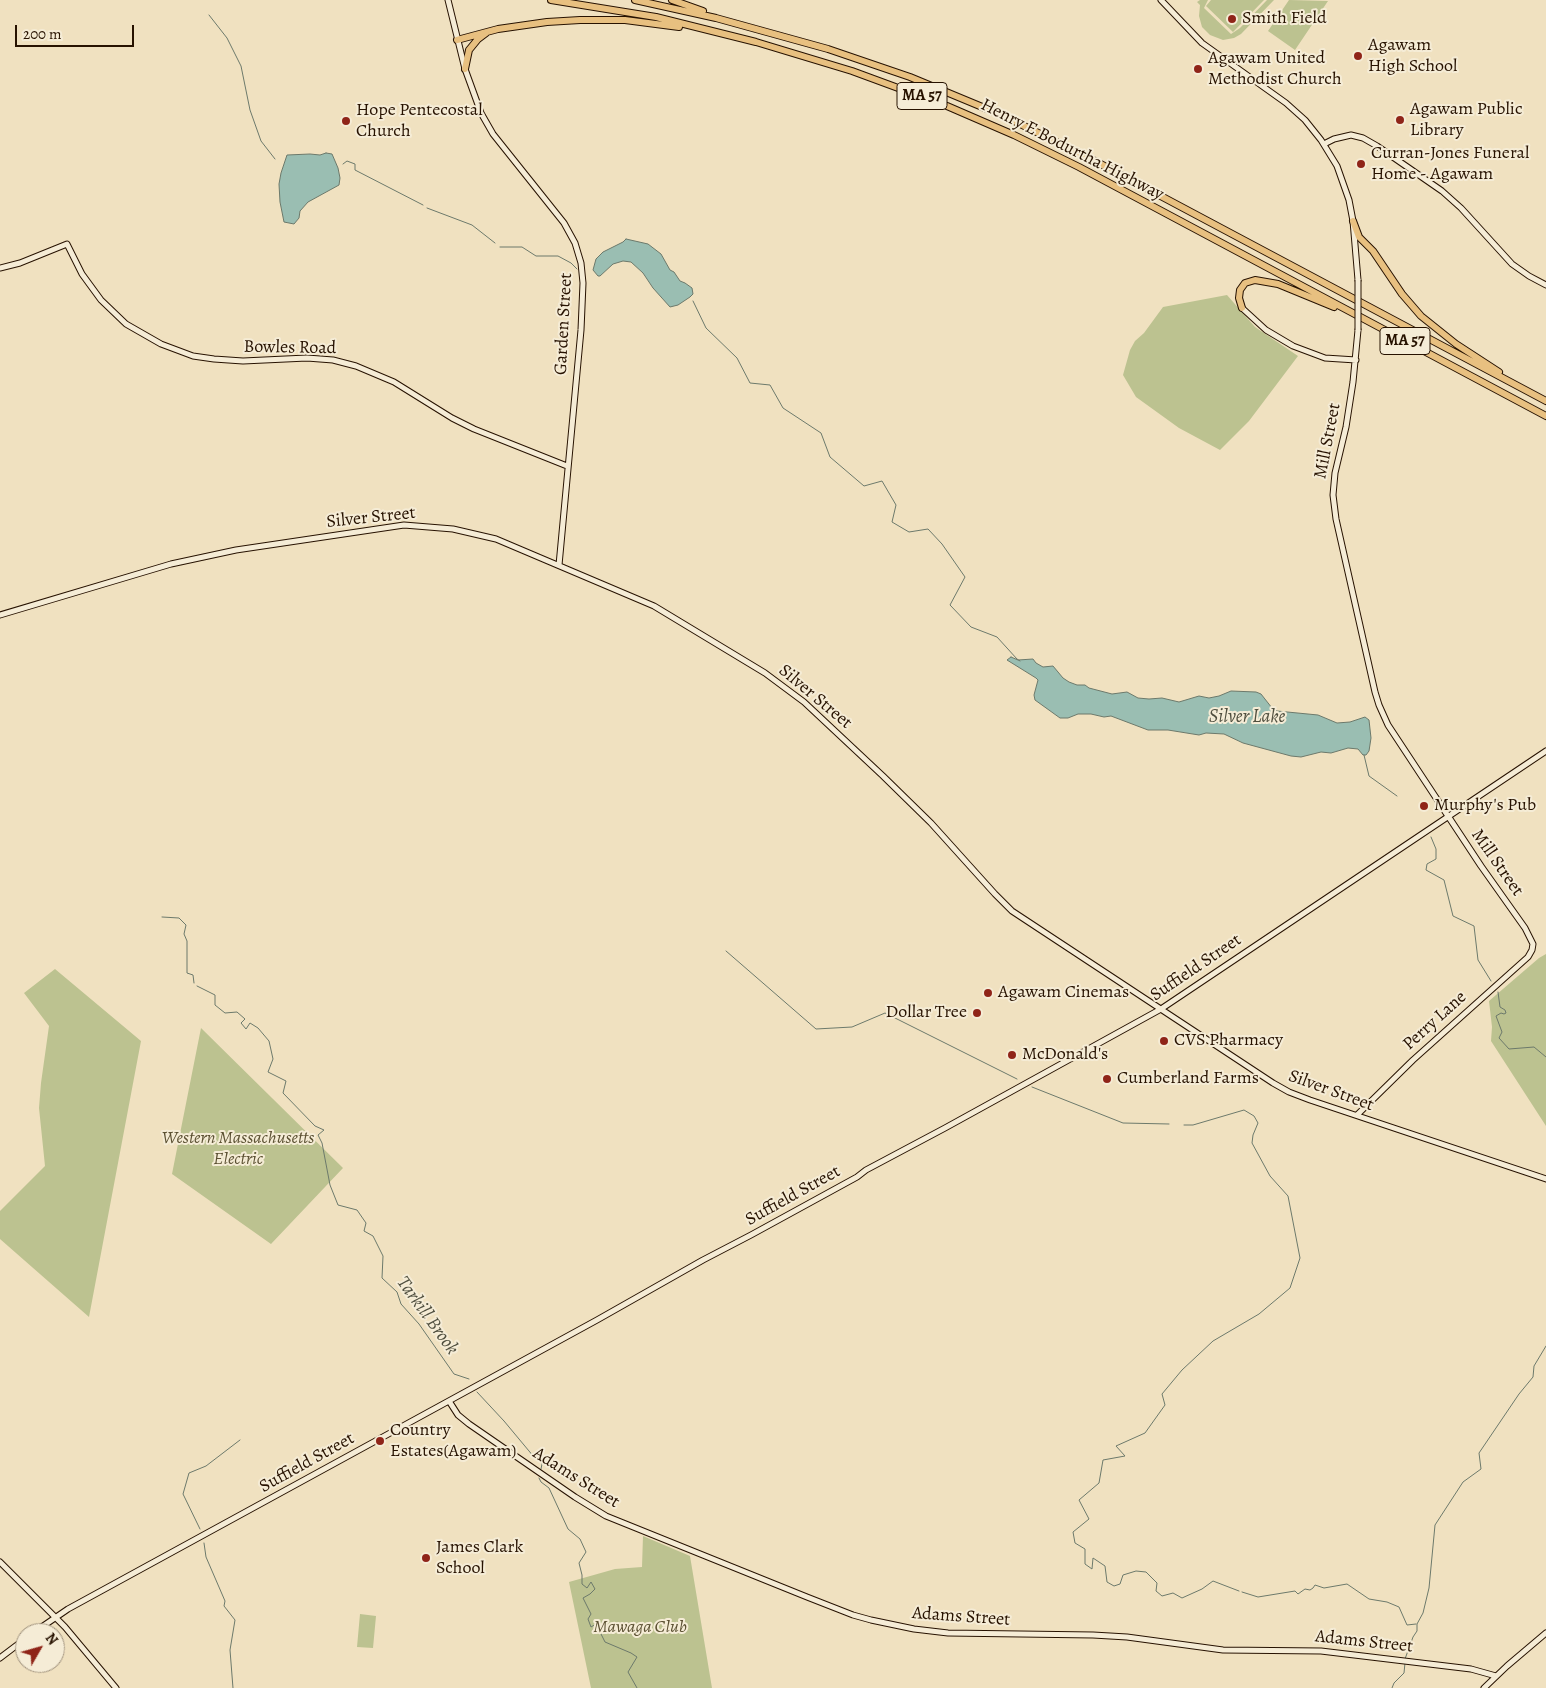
<!DOCTYPE html>
<style>
body{margin:0}
#map{position:relative;width:1546px;height:1688px;overflow:hidden;background:#f0e1c0;font-family:Alegreya,serif}
canvas{display:block}
.north{position:absolute;left:15px;top:1623px;width:50px;height:50px;box-sizing:border-box;background:#f5ecd6;border:1px solid #a39580;border-radius:50%;rotate:52deg;font-size:14px;font-weight:700;line-height:20px;text-align:center;color:#271200}
.north::after{content:'';display:block;margin:auto;width:18px;height:22px;background:#8f2418;clip-path:polygon(50% 0,100% 100%,50% 72%,0 100%)}
.scale{position:absolute;left:15px;top:25px;width:119px;height:22px;box-sizing:border-box;border:2px solid #271200;border-top:0;padding-left:6px;font-size:15px;line-height:18px;white-space:nowrap;color:#271200;-webkit-text-stroke:4px #f5ecd6;paint-order:stroke}
</style>
<div id="map">
<canvas width="1546" height="1688"></canvas>
<div class="north">N</div>
<div class="scale">200 m</div>
</div>
<script>
const ctx = document.querySelector('canvas').getContext('2d');
ctx.lineJoin = 'round';
function paint(path, color) {
  ctx.fillStyle = color;
  ctx.fill(path, 'evenodd');
}
function toPath(rows) {
  const path = new Path2D();
  for (const r of rows) {
    path.moveTo(r[0], r[1]);
    for (let i = 2; i < r.length; i += 2) path.lineTo(r[i], r[i + 1]);
  }
  return path;
}
function trace(path, color, width, dash) {
  ctx.strokeStyle = color;
  ctx.lineWidth = width;
  ctx.lineCap = dash ? 'butt' : 'round';
  ctx.setLineDash(dash || []);
  ctx.stroke(path);
}
function label(font, color, halo, rows, align = 'center') {
  ctx.font = font + ' Alegreya,serif';
  ctx.lineWidth = 4;
  ctx.setLineDash([]);
  ctx.textBaseline = 'middle';
  ctx.strokeStyle = halo;
  ctx.fillStyle = color;
  for (const [text, x, y, turn = 0] of rows) {
    ctx.save();
    ctx.translate(x, y);
    ctx.rotate((+turn || 0) * Math.PI / 180);
    ctx.textAlign = isNaN(turn) ? turn : align;
    if (halo) ctx.strokeText(text, 0, 0);
    ctx.fillText(text, 0, 0);
    ctx.restore();
  }
}
const green = toPath([
 [1200,0,1208,0,1204,8,1231,34,1240,28,1267,0,1274,0,1241,34,1234,38,1223,40,1210,35,1202,27,1199,16,1200,5,1197,2],
 [1211,0,1264,0,1233,32,1206,6],
 [1289,0,1328,1,1295,50,1268,31],
 [1227,295,1255,327,1298,356,1249,421,1220,450,1179,428,1136,397,1123,375,1130,350,1135,341,1144,333,1163,307],
 [1546,954,1546,1126,1491,1041,1492,1027,1489,1001,1539,958],
 [55,969,141,1041,89,1317,0,1239,0,1211,45,1166,39,1108,41,1083,49,1026,24,993],
 [201,1028,343,1168,271,1244,172,1174],
 [643,1536,690,1556,712,1688,591,1688,569,1582,615,1569,642,1567],
 [360,1614,376,1616,373,1648,357,1647]
]);
const water = toPath([
 [326,153,332,154,338,168,340,178,339,185,308,202,300,211,299,218,294,224,284,222,280,202,279,184,281,173,287,155,310,154,320,155,326,153],
 [626,239,648,244,661,254,670,270,674,272,680,281,685,283,692,288,693,294,690,297,678,305,670,307,653,288,643,273,631,262,623,261,613,264,600,276,598,276,593,270,596,259,603,252,623,242,626,239],
 [1011,657,1018,660,1033,659,1036,663,1043,667,1053,666,1063,678,1069,682,1077,685,1085,685,1089,688,1112,694,1127,692,1138,698,1149,699,1162,698,1179,702,1199,696,1209,698,1219,696,1231,691,1256,692,1261,694,1272,708,1277,711,1318,715,1337,723,1350,722,1365,717,1369,720,1371,738,1369,751,1366,755,1363,755,1358,749,1348,748,1331,753,1321,752,1301,757,1291,756,1243,743,1224,734,1206,733,1199,735,1168,730,1148,730,1111,716,1104,717,1091,714,1078,714,1068,718,1060,718,1035,700,1034,695,1038,680,1036,678,1007,660,1011,657]
]);
const stream = toPath([
 [209,15,227,38,241,66,250,110,261,141,275,159],
 [343,164,347,161,355,164,355,170,423,205],
 [427,208,472,225,495,243],
 [500,247,522,247,536,256,558,256,571,263,577,269],
 [693,301,706,328,737,358,750,383,770,385,783,408,821,433,830,457,864,486,882,481,896,505,892,522,909,532,928,529,942,544,965,577,950,605,971,627,997,637,1017,659,1020,661],
 [1364,755,1369,776,1397,796],
 [1431,837,1436,849,1436,859,1427,864,1426,870,1444,880,1453,916,1474,926,1478,960,1491,981],
 [162,917,179,918,186,925,184,934,187,941,187,973,193,975,194,983],
 [726,951,816,1029,852,1027,885,1013,1017,1079],
 [197,986,215,995,215,1005,225,1013,237,1012,245,1019,241,1023,246,1029,250,1023,258,1028,269,1041,273,1059,268,1072,286,1081,283,1093,315,1126,324,1130,318,1135,322,1143,330,1185,338,1205,357,1210,366,1223,364,1231,373,1236,383,1256,382,1278,397,1292,401,1304,419,1324,454,1374,469,1379],
 [1498,992,1500,1007,1505,1010,1506,1013,1504,1014,1501,1013,1496,1016,1502,1032,1499,1038,1509,1049,1534,1047,1546,1057],
 [1032,1087,1123,1123,1169,1124],
 [1184,1125,1193,1125,1244,1110,1254,1116,1258,1123,1253,1135,1252,1143,1270,1176,1288,1196,1300,1258,1290,1288,1259,1314,1213,1341,1182,1370,1162,1394,1165,1405,1145,1433,1116,1446,1125,1456,1103,1460,1099,1483,1079,1500,1089,1519,1073,1532,1075,1543,1085,1549,1085,1564,1092,1569,1093,1558,1105,1566,1107,1582,1114,1586,1120,1584,1123,1575,1136,1571,1146,1572,1157,1583,1156,1591,1162,1596,1173,1593,1182,1598,1202,1589,1213,1581,1239,1591],
 [477,1392,504,1421,534,1457,539,1459,542,1464,541,1469],
 [539,1478,541,1482,549,1488,568,1529,580,1539,586,1552,579,1563,582,1575,582,1584,587,1588,591,1582,595,1589,590,1594,583,1598,591,1614,588,1619,591,1627,596,1624,605,1642,631,1653,637,1657,628,1672,637,1688],
 [200,1529,183,1494,189,1473,206,1466,240,1440],
 [204,1543,206,1557,225,1601,224,1606,235,1620,230,1650,233,1688],
 [1242,1592,1258,1597,1295,1591,1298,1594,1305,1589,1310,1590,1313,1588,1315,1585,1324,1588,1347,1584,1369,1599,1387,1602,1399,1607,1407,1625,1416,1624],
 [1405,1659,1413,1637,1417,1631,1417,1624,1423,1613,1429,1588,1435,1525,1463,1482,1481,1469,1479,1453,1519,1394,1533,1377,1534,1366,1546,1346],
 [1392,1688,1394,1683,1404,1673,1405,1663]
]);
const secondary = toPath([
 [448,0,465,69,481,113,493,134,564,223,575,243,581,263,583,283,581,330,559,565],
 [1161,0,1202,43,1286,103,1305,120,1321,140,1337,166,1349,200,1353,221,1358,280],
 [1324,144,1334,139,1351,135,1363,138,1377,146,1442,191,1461,208,1512,264,1529,276,1546,285],
 [0,268,20,263,67,244,82,274,101,300,126,324,161,344,193,356,214,359,243,361,307,358,333,360,356,366,394,382,452,418,474,429,567,466],
 [1242,308,1266,330,1293,346,1325,358,1356,360],
 [0,615,171,564,236,550,404,525,453,529,496,539,654,606,765,673,804,702,883,776,931,823,995,894,1012,911,1273,1083,1289,1092,1310,1100,1546,1179],
 [1357,1115,1413,1060,1528,957,1532,950,1533,944,1525,928,1481,866,1388,725,1379,705,1375,692,1336,519,1333,495,1335,473,1346,427,1353,382,1358,330],
 [449,1401,458,1415,469,1424,575,1497,606,1516,807,1597,853,1615,871,1620,914,1629,948,1633,1093,1635,1127,1637,1223,1650,1321,1651,1471,1669,1496,1676],
 [0,1562,65,1627,116,1688],
 [33,1633,68,1609,597,1320,703,1260,751,1235,857,1177,866,1170,945,1128,1161,1009,1546,751],
 [0,1658,25,1639],
 [1484,1688,1507,1666,1546,1633]
]);
const highway = toPath([
 [551,0,656,17,756,42,852,71,947,106,1014,135,1079,167,1546,416],
 [635,0,716,18,828,49,910,77,1004,116,1095,161,1546,401],
 [672,0,703,11],
 [457,40,498,29,547,22,580,20,625,20,679,27],
 [465,69,469,50,478,39,486,33],
 [1353,221,1359,237,1373,251,1402,294,1421,316,1456,344,1499,372],
 [1242,308,1239,298,1240,290,1245,283,1255,280,1278,284,1334,307]
]);
const secondaryBridge = toPath([
 [1358,330,1358,280]
]);
const markers = [
 [1232,19,5,"#8f2418"],
 [1358,56,5,"#8f2418"],
 [1198,69,5,"#8f2418"],
 [1400,120,5,"#8f2418"],
 [346,121,5,"#8f2418"],
 [1361,164,5,"#8f2418"],
 [1424,806,5,"#8f2418"],
 [988,993,5,"#8f2418"],
 [977,1013,5,"#8f2418"],
 [1164,1041,5,"#8f2418"],
 [1012,1055,5,"#8f2418"],
 [1107,1079,5,"#8f2418"],
 [380,1441,5,"#8f2418"],
 [426,1558,5,"#8f2418"]
];
const shields = [
 [922,96,50],
 [1405,341,50]
];
const shieldNames = [
 ["MA 57",922,96],
 ["MA 57",1405,341]
];
const poiNames = [
 ["Smith Field",1242,19],
 ["Agawam",1368,46],
 ["High School",1368,67],
 ["Agawam United",1208,59],
 ["Methodist Church",1208,80],
 ["Agawam Public",1410,110],
 ["Library",1410,131],
 ["Hope Pentecostal",356,111],
 ["Church",356,132],
 ["Curran-Jones Funeral",1371,154],
 ["Home - Agawam",1371,175],
 ["Murphy's Pub",1434,806],
 ["Agawam Cinemas",998,993],
 ["Dollar Tree",967,1013,"right"],
 ["CVS Pharmacy",1174,1041],
 ["McDonald's",1022,1055],
 ["Cumberland Farms",1117,1079],
 ["Country",390,1431],
 ["Estates(Agawam)",390,1452],
 ["James Clark",436,1548],
 ["School",436,1569]
];
const streetNames = [
 ["Henry E Bodurtha Highway",1072,150,27],
 ["Garden Street",564,324,-87],
 ["Bowles Road",290,348,1],
 ["Mill Street",1328,441,-79],
 ["Silver Street",371,518,-6],
 ["Silver Street",815,697,40],
 ["Mill Street",1497,863,55],
 ["Suffield Street",1196,968,-34],
 ["Perry Lane",1435,1021,-42],
 ["Silver Street",1331,1091,20],
 ["Suffield Street",793,1196,-29],
 ["Suffield Street",307,1463,-29],
 ["Adams Street",576,1478,32],
 ["Adams Street",961,1617,4],
 ["Adams Street",1364,1642,6]
];
const parkNames = [
 ["Western Massachusetts",238,1139],
 ["Electric",238,1160],
 ["Mawaga Club",640,1628]
];
const waterNames = [
 ["Silver Lake",1247,717],
 ["Tarkill Brook",427,1316,54]
];
paint(green, '#bcc290');
paint(water, '#9abeb2');
trace(water, '#6c796b', 1);
trace(stream, '#6c796b', 1);
trace(secondary, '#271200', 7);
trace(highway, '#271200', 8);
trace(secondary, '#f5ecd6', 5);
trace(highway, '#e8c080', 6);
trace(secondaryBridge, '#271200', 7, []);
trace(secondaryBridge, '#f5ecd6', 5);
for (const [x, y, r, color] of markers) {
  const dot = new Path2D();
  dot.arc(x, y, r, 0, 2 * Math.PI);
  ctx.fillStyle = color;
  ctx.fill(dot);
  trace(dot, '#f5ecd6', 2);
}
for (const [x, y, w] of shields) {
  const box = new Path2D();
  box.roundRect(x - w / 2, y - 13.5, w, 27, 4);
  ctx.fillStyle = '#f5ecd6';
  ctx.fill(box);
  trace(box, '#271200', 1);
}
label('bold 16px', '#271200', null, shieldNames);
label('18px', '#271200', '#f5ecd6', poiNames, 'left');
label('18px', '#271200', '#f5ecd6', streetNames);
label('italic 18px', '#5b5032', '#f5ecd6', parkNames);
label('italic 19px', '#4f4e3e', '#f5ecd6', waterNames);
</script>
